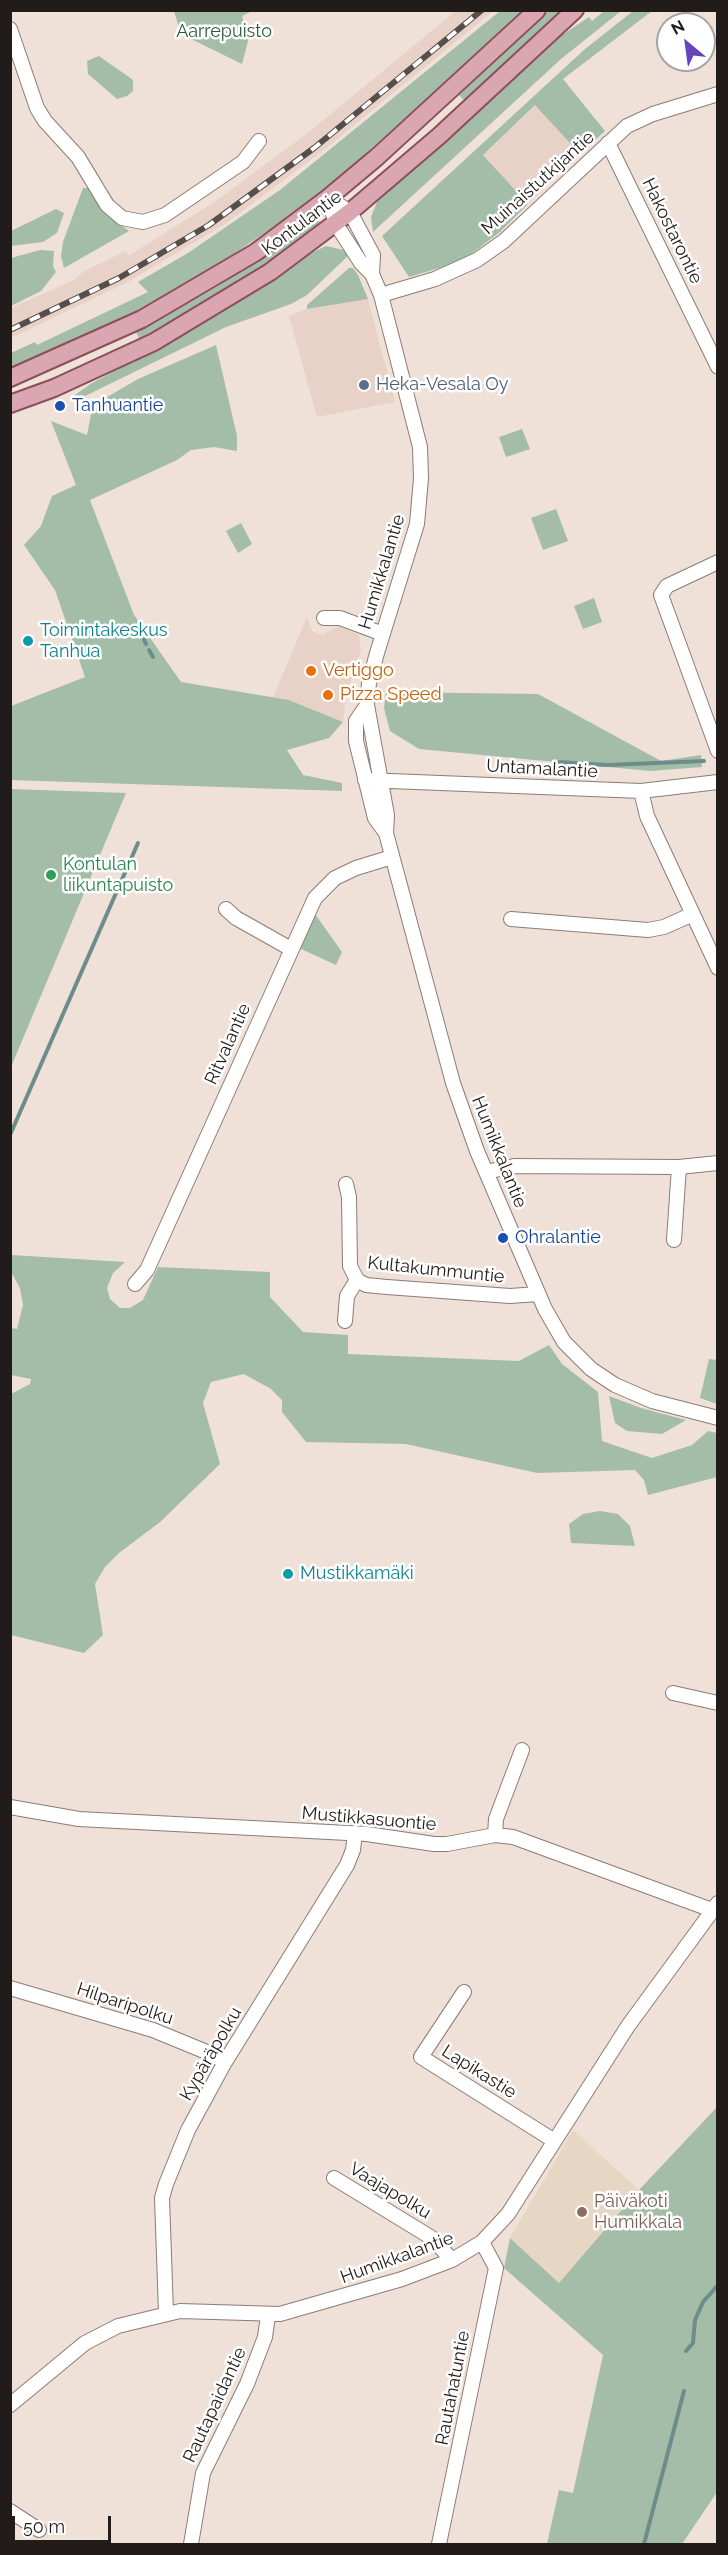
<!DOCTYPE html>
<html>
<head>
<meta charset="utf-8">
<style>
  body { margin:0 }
  #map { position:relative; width:728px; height:2555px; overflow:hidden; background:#efe0d8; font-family:Raleway,sans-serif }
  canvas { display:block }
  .frame { position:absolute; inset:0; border:12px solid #211c19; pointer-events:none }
  .north { position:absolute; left:656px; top:12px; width:60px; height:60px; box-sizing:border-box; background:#fff; border:2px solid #a6a4a3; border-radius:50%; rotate:331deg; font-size:16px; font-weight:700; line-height:24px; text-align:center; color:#211c19 }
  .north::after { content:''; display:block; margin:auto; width:21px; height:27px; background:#6744bc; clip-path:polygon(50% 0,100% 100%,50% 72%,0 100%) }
  .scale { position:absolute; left:12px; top:2516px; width:99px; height:27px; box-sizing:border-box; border:3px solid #211c19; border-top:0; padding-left:8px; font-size:18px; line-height:21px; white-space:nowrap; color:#211c19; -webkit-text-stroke:4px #fff; paint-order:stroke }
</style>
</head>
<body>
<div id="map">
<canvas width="728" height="2555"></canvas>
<div class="frame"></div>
<div class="north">N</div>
<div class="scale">50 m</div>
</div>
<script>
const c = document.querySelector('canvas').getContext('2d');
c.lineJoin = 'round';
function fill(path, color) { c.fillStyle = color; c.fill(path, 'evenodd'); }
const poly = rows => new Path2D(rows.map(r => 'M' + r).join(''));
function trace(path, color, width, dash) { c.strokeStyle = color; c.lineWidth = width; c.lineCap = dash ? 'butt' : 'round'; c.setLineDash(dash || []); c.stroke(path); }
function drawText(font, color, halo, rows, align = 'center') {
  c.font = font + ' Raleway,sans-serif'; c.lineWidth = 5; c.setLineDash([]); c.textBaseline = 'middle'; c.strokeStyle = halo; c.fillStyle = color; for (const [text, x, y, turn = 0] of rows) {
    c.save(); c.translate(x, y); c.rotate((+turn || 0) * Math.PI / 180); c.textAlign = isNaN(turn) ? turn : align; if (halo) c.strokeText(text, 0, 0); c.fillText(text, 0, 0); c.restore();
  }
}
fill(poly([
  [457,10,493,11,324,150,225,224,128,282,11,338,11,308,74,280,84,271,126,251,128,256,213,203,309,132],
  [536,105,580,154,528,204,483,155],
  [368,299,395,402,317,417,289,316,307,309],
  [307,617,312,631,322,635,339,626,359,635,361,650,346,696,343,722,290,700,273,697]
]), '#e8d2c7');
fill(poly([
  [573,2130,639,2190,646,2258,596,2317,510,2238]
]), '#e6d7c5');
fill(poly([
  [174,11,252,11,242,16,248,41,242,64,181,34],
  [500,11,526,11,316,198,216,266,153,303,106,328,11,367,11,353,35,342,37,345,148,292,138,282,188,253,280,190],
  [549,11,564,11,465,101,459,95],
  [604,11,621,11,561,59,373,232,371,217,377,202,383,195,556,39,589,17,592,21],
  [633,11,652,11,563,79,605,131,580,154,535,105,483,155,528,204,500,232,471,254,446,266,409,277,382,236,585,49],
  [99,56,133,80,133,91,127,96,117,99,88,74,87,61],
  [83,188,89,188,104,212,129,231,64,268,61,256,63,242],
  [56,209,64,213,57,233,43,242,11,246,11,231],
  [318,221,324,224,291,249,192,311,140,340,136,332,218,286,309,224],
  [326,246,343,250,350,254,307,295,291,304,226,327,77,400,75,395,92,383,195,328,309,254],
  [40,250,54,251,53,266,56,272,41,291,11,306,11,258],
  [349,268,353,268,358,275,368,299,307,309,307,305],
  [216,345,237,436,237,451,214,447,191,450,177,460,90,500,134,615,181,682,289,700,343,722,329,738,287,750,303,775,342,783,342,791,11,780,11,706,85,677,55,590,24,545,41,526,52,496,76,485,51,421,87,435,91,414,102,400,138,379],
  [522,429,530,449,506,457,499,437],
  [556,509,568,541,543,550,531,518],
  [241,523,252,544,238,553,226,531],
  [594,598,602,622,583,629,574,606],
  [386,692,538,694,661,761,701,755,702,767,650,771,419,749,390,731,384,708],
  [11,789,126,793,11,1067,10,789],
  [315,914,342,952,336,965,299,948],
  [11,1255,125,1262,113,1273,107,1288,110,1299,120,1308,130,1308,143,1300,158,1267,270,1272,270,1297,303,1332,348,1335,348,1354,519,1361,549,1345,562,1364,598,1392,602,1441,652,1458,692,1445,708,1431,717,1433,717,1477,648,1495,644,1480,635,1470,537,1473,406,1444,306,1442,282,1412,282,1400,271,1389,244,1374,211,1382,203,1403,220,1464,160,1522,119,1553,105,1567,95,1584,103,1635,84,1653,11,1635,11,1394,30,1384,31,1379,11,1375,11,1328,17,1329,23,1305,20,1288,11,1272],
  [709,1359,717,1360,717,1404,700,1398],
  [609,1396,641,1408,686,1420,662,1434,627,1431,615,1423],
  [600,1511,618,1514,630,1526,635,1546,571,1543,569,1524,583,1514],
  [717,2107,717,2492,682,2544,536,2544,547,2544,559,2490,573,2493,603,2355,504,2268,510,2238,559,2283,639,2190]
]), '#a4bda8');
trace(poly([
  [142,635,146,644],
  [149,650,153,657],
  [559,762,607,765,704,761],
  [10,1135,138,843],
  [686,2351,693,2343,695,2320,703,2302,718,2285],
  [644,2544,684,2391]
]), '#6d8d8c', 4);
const minor = poly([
  [10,29,37,108,45,121,78,157,107,205,122,218,143,222,165,215,243,162,259,141],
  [608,143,718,367],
  [328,198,350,212,373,255,372,274,381,295,420,447,421,478,417,524,377,653,369,683,367,705,387,815,386,833,453,1083,477,1151,545,1309,564,1342,591,1369,615,1385,652,1401,718,1418],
  [328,198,336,224,361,263,372,274],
  [381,295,435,279,477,260,504,241,627,126,653,114,718,94],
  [718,562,667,586,661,595,718,751],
  [324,618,340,618,383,634],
  [367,705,356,721,356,741,375,818,386,833],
  [365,780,641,791,718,782],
  [641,791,647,816,718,968],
  [226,909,236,918,291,949],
  [511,919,648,930,664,927,693,914],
  [486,1172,514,1166,679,1167,718,1163],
  [346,1184,349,1197,350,1266,357,1280,366,1285,387,1287,510,1296,538,1294],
  [674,1240,679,1167],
  [135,1284,147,1270,315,898,335,878,356,868,392,857],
  [345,1321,347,1296,357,1280],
  [673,1693,718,1703],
  [10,1807,79,1819,367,1834,434,1844,447,1844,495,1835,513,1837,712,1910],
  [495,1835,496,1819,522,1750],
  [10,1988,153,2030,209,2053,225,2062],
  [464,1992,421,2057,553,2140],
  [334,2178,432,2238,452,2260],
  [166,2313,162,2198,166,2184,188,2130,225,2062,347,1865,353,1850,355,1833],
  [10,2405,85,2343,118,2326,180,2311,280,2314,402,2279,452,2260,482,2242,508,2214,628,2026,718,1903],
  [10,2511,39,2530],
  [191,2544,203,2473,247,2384,265,2337,268,2316],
  [439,2544,496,2268,482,2242]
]);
const major = poly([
  [10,378,142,319,256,252,328,198,377,157,537,10],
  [10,404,54,388,154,342,270,272,350,212,439,136,575,10]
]);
trace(minor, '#8a7d76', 16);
trace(major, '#8a4f5b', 20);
trace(minor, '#fff', 14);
trace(major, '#daa6b2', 16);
const rail = poly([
  [10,330,119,278,209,225,314,148,482,10]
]);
trace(rail, '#564e4a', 6);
trace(rail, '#fff', 4, [11]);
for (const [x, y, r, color] of [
  [364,385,6,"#5c6f8a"],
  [60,406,6,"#1a4fb4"],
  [28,641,6,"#0f9aa8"],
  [311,671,6,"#e8710a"],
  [328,695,6,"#e8710a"],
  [51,875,6,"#2e9e5b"],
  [503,1238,6,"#1a4fb4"],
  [288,1574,6,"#0f9aa8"],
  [582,2212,6,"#8d6e63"]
]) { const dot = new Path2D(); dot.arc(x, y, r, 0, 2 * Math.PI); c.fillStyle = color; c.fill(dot); trace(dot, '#fff', 2); }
drawText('18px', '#2c5c37', '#fff', [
  ["Aarrepuisto",224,32]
]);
drawText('18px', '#211c19', '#fff', [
  ["Muinaistutkijantie",538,183,-42],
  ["Kontulantie",302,223,-37],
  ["Hakostarontie",672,231,64],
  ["Humikkalantie",382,572,-73],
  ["Untamalantie",542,769,3],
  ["Ritvalantie",228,1044,-66],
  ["Humikkalantie",499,1152,68],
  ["Kultakummuntie",436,1270,6],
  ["Mustikkasuontie",369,1819,5],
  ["Hilparipolku",125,2004,18],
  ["Kypäräpolku",211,2054,-60],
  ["Lapikastie",479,2072,32],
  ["Vaajapolku",390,2191,31],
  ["Humikkalantie",397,2258,-20],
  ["Rautahatuntie",453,2388,-79],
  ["Rautapaidantie",215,2405,-65]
]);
drawText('18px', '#4e5e75', '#fff', [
  ["Heka-Vesala Oy",376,385]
], 'left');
drawText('18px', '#164399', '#fff', [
  ["Tanhuantie",72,406],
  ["Ohralantie",515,1238]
], 'left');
drawText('18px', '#0d838f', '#fff', [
  ["Toimintakeskus",40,631],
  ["Tanhua",40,652],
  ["Mustikkamäki",300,1574]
], 'left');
drawText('18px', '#c56008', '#fff', [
  ["Vertiggo",323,671],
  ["Pizza Speed",340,695]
], 'left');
drawText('18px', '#27864d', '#fff', [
  ["Kontulan",63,865],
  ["liikuntapuisto",63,886]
], 'left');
drawText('18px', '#785e54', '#fff', [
  ["Päiväkoti",594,2202],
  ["Humikkala",594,2223]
], 'left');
</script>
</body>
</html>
